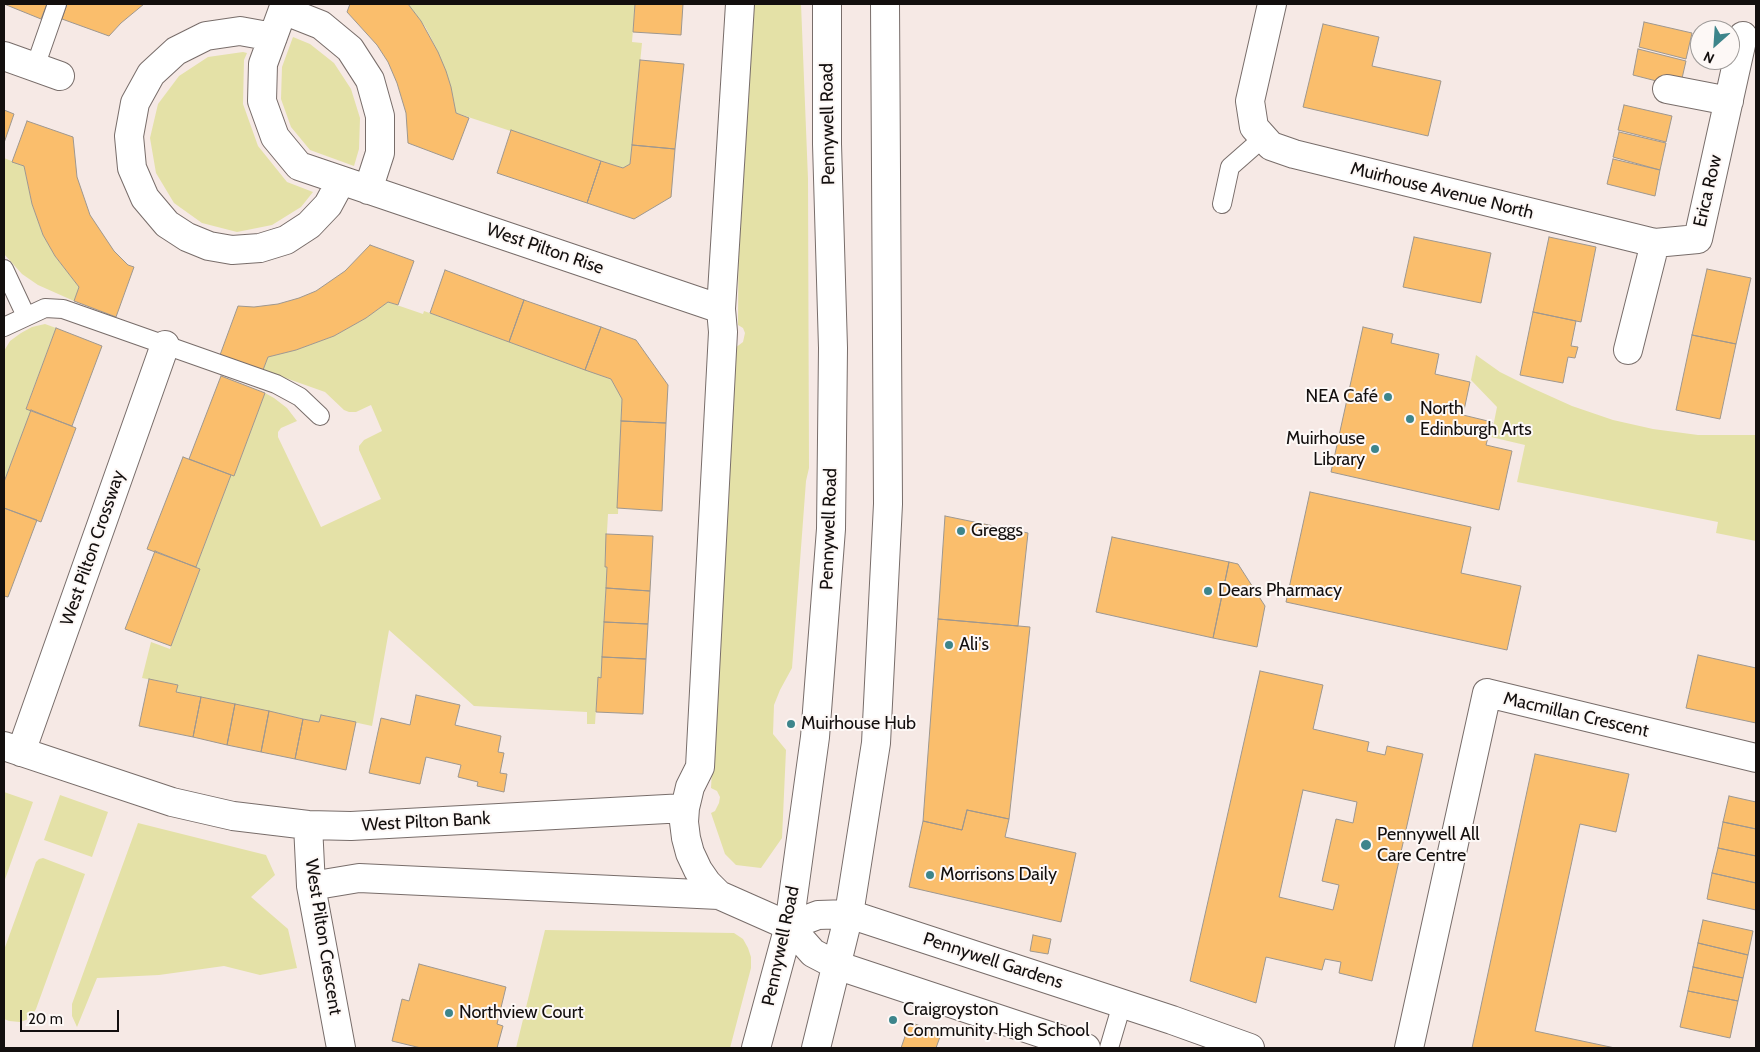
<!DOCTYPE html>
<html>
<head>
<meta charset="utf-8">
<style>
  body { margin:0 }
  #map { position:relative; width:1760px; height:1052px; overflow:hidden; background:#f6e9e5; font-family:Cabin,sans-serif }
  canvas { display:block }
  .frame { position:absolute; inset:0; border:5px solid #130f0e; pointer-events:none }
  .north { position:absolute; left:1690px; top:20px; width:50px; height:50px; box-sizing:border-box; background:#fdf8f6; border:1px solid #9f9b99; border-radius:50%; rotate:206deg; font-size:14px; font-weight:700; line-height:20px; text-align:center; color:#130f0e }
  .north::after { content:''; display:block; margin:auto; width:18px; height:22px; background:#3d858b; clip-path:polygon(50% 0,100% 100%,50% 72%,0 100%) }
  .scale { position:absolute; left:20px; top:1010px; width:99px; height:22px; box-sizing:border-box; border:2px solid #130f0e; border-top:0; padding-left:6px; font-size:15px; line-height:18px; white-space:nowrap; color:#130f0e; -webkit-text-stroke:4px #fdf8f6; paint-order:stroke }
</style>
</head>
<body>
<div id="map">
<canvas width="1760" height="1052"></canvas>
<div class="frame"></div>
<div class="north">N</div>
<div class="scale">20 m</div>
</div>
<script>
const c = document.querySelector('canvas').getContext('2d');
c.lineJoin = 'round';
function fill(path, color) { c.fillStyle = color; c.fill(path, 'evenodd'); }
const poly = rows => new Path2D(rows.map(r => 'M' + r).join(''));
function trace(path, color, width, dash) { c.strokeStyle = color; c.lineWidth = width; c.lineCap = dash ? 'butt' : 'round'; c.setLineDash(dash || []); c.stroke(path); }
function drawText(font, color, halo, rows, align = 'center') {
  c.font = font + ' Cabin,sans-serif'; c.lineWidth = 4; c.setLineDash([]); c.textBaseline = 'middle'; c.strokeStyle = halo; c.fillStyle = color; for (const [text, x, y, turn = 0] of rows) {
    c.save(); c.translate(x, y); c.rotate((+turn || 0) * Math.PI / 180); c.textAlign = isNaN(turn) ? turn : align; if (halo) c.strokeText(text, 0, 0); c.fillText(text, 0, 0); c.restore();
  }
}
fill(poly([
  [408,4,635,4,632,42,642,43,630,164,623,168,456,113,451,87,438,52,426,28],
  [750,4,801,4,808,179,809,468,806,481,792,668,780,690,774,705,773,734,786,750,782,838,761,868,736,865,725,854,711,813,715,811,719,803,720,797,717,791,711,788,735,348,743,342,745,333,743,328,738,325,739,167],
  [293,37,310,44,334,63,351,89,360,118,359,149,354,166,310,150,291,127,281,99,282,67],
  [243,52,247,53,244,60,243,104,258,146,287,182,313,192,301,207,272,225,237,232,202,223,174,203,156,173,150,138,158,104,179,76,208,57],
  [4,158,24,166,32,204,43,235,55,256,79,287,74,301,38,285,22,274,4,254],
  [388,302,423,314,424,311,611,379,622,399,618,514,608,514,605,567,607,567,601,678,598,678,595,724,587,724,587,712,474,706,389,630,372,726,321,715,319,722,176,692,177,685,142,678,151,642,170,649,200,569,196,567,231,475,234,476,265,393,274,398,287,408,297,421,281,428,278,432,278,437,321,527,381,499,359,450,359,446,364,440,382,431,371,405,356,412,349,412,344,410,325,392,263,370,268,357,296,350,334,336,366,318],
  [45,324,56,328,26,408,31,410,4,482,4,351,10,341,21,333,32,327],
  [1476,355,1500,372,1532,388,1572,406,1613,420,1653,429,1698,435,1756,435,1756,541,1716,533,1718,522,1517,482,1525,445,1491,437,1497,407,1471,380],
  [4,792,33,802,4,882],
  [60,795,108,812,92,857,44,840],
  [138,823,266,855,275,875,251,897,288,929,297,968,260,975,224,966,159,975,97,978,77,1027,72,1016,72,1004],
  [43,858,85,874,36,1009,32,1016,26,1020,20,1022,9,1021,4,1019,4,950,36,862,39,859],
  [545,930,734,933,743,939,748,948,751,957,751,968,730,1048,516,1048]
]), '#e4e1a7');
const building = poly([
  [4,4,47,4,41,19,4,4],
  [67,4,144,4,121,23,109,36,62,19,67,4],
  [350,4,408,4,421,21,438,52,446,71,451,87,456,113,469,118,453,160,408,143,406,113,397,83,388,62,377,45,347,12,350,4],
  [635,4,683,4,681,35,633,32,635,4],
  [1644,22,1692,33,1686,59,1639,47,1644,22],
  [1323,24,1379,37,1372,66,1441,81,1428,136,1303,107,1323,24],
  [1638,49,1686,61,1680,87,1633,75,1638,49],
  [640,60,684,64,675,149,632,145,640,60],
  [1624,105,1672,116,1666,142,1618,130,1624,105],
  [4,110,14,114,4,143,4,110],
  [27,121,73,137,77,177,90,215,114,251,128,265,134,267,116,317,74,301,79,287,55,256,43,235,32,204,24,166,12,162,27,121],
  [511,130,601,161,587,203,497,173,511,130],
  [1619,132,1666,143,1660,170,1613,157,1619,132],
  [632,145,675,149,671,197,634,219,587,203,601,161,623,168,630,164,632,145],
  [1613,159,1660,170,1655,196,1607,184,1613,159],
  [1414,237,1491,253,1481,303,1403,287,1414,237],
  [1549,237,1596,247,1581,322,1533,312,1549,237],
  [370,245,414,261,398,305,388,302,366,318,334,336,296,350,268,357,263,370,220,355,238,306,254,307,278,304,299,298,316,291,345,271,370,245],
  [1707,269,1751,278,1736,344,1692,335,1707,269],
  [445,270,524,300,509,342,430,313,445,270],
  [524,300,601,327,585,370,509,342,524,300],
  [1533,312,1576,321,1571,346,1578,347,1575,358,1568,357,1563,383,1520,375,1533,312],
  [601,327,636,340,668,385,666,423,621,421,622,399,611,379,585,370,601,327],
  [1363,327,1393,334,1391,343,1439,354,1435,374,1470,382,1463,415,1492,422,1486,445,1512,451,1499,510,1331,472,1363,327],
  [56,328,102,346,72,426,26,409,56,328],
  [1692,335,1736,344,1720,419,1676,410,1692,335],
  [221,376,265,393,234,476,189,459,221,376],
  [31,410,76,428,41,522,4,508,4,482,31,410],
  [621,421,666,423,662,511,617,508,621,421],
  [183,457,231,475,196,567,147,549,183,457],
  [1310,492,1471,527,1461,573,1521,586,1507,650,1286,602,1310,492],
  [4,508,37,520,8,597,4,596,4,508],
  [945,516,1028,533,1018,626,938,619,945,516],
  [606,534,653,536,650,591,606,588,607,567,605,567,606,534],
  [1112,537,1229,562,1213,638,1096,612,1112,537],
  [155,551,200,569,171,646,125,629,155,551],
  [1229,562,1238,564,1265,606,1257,647,1213,638,1229,562],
  [606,588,650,591,648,624,604,622,606,588],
  [938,619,1030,627,1009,819,967,810,962,830,923,821,938,619],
  [604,622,648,624,646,659,602,657,604,622],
  [1698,655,1756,668,1756,723,1686,708,1698,655],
  [602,657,646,659,643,714,596,712,598,677,601,678,602,657],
  [1260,671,1323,685,1313,729,1369,742,1367,751,1385,755,1387,746,1423,754,1372,981,1339,973,1341,962,1325,959,1322,970,1266,957,1256,1003,1190,981,1260,671],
  [1303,790,1357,802,1353,823,1336,819,1322,881,1339,885,1333,910,1279,897,1303,790],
  [149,679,178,685,176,692,201,697,193,737,139,726,149,679],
  [416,695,460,705,455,725,501,736,498,752,504,753,500,773,507,774,504,792,477,786,478,782,458,777,461,765,426,757,420,784,369,773,381,718,410,725,416,695],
  [201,697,235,704,227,745,193,737,201,697],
  [235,704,269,711,261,752,227,745,235,704],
  [269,711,303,719,295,759,261,752,269,711],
  [321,715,356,722,346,770,295,759,303,719,319,722,321,715],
  [1535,754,1629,774,1616,832,1580,824,1535,1031,1615,1048,1472,1048,1535,754],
  [1729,796,1756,802,1756,829,1723,822,1729,796],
  [967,810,1009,819,1005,837,1076,853,1061,922,909,887,923,821,962,830,967,810],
  [1723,822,1756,829,1756,856,1718,848,1723,822],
  [1718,848,1756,856,1756,883,1712,873,1718,848],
  [1712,873,1756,883,1756,910,1707,899,1712,873],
  [1703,920,1753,931,1748,955,1698,943,1703,920],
  [1033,935,1051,939,1048,954,1030,951,1033,935],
  [1698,943,1748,955,1743,978,1693,967,1698,943],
  [419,964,506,987,497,1024,503,1026,497,1048,421,1048,392,1041,402,999,409,1001,419,964],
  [1693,967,1743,978,1738,1001,1688,991,1693,967],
  [1688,991,1738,1001,1730,1038,1680,1027,1688,991],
  [910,1022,941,1034,936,1048,901,1048,910,1022]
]);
fill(building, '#fabe6c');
trace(building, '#9e978f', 1);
const lane = poly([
  [35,67,57,4],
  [1222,204,1230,167,1263,138],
  [4,269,26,316],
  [4,327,45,308,63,309,276,384,300,397,320,416],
  [1109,1048,1122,1004]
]);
const street = poly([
  [285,4,263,64,262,101,275,137,299,166,721,309],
  [740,4,721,309,723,332,700,767,690,787,685,808,684,822,686,838,690,853,698,870,707,883,719,895,789,926],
  [1272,4,1250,101,1254,127,1271,146,1294,154,1655,243,1628,350],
  [283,10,321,25,350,49,370,80,380,116,380,153,368,190],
  [273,37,240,31,206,36,176,51,151,74,135,103,129,136,132,168,145,198,167,224,187,237,209,246,232,250,260,248,286,240,309,225,328,205,341,181],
  [4,56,60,76],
  [1667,89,1729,101],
  [1655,243,1698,239,1743,36],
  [4,746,172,802,233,816,308,825,351,826,685,808],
  [21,752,165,345],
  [308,825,311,886,341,1048],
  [311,886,359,878,719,895],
  [849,914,1172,1020,1250,1048],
  [836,965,1086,1048],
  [1409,1048,1487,693,1756,758]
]);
const secondary = poly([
  [789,926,818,915,849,914],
  [789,926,813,953,836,965],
  [756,1048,789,926,815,737,831,529,833,348,827,144,827,4],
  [816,1048,849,914,876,743,888,504,885,4]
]);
trace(lane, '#786d6a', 20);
trace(street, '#786d6a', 30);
trace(secondary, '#786d6a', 30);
trace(lane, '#fff', 18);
trace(street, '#fff', 28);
trace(secondary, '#fff', 28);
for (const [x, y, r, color] of [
  [1388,397,5,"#3d858b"],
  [1410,419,5,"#3d858b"],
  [1375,449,5,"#3d858b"],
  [961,531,5,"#3d858b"],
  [1208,591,5,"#3d858b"],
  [949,645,5,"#3d858b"],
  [791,724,5,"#3d858b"],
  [1366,845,6,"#3d858b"],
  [930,875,5,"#3d858b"],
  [449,1013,5,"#3d858b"],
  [893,1020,5,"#3d858b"]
]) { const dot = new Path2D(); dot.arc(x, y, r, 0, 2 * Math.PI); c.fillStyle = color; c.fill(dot); trace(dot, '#fdf8f6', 2); }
drawText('18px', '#130f0e', '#fdf8f6', [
  ["Pennywell Road",828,124,-91],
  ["Muirhouse Avenue North",1442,191,14],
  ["Erica Row",1708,191,-77],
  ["West Pilton Rise",545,249,19],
  ["Pennywell Road",829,529,-88],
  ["West Pilton Crossway",93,548,-71],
  ["Macmillan Crescent",1576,715,13],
  ["West Pilton Bank",426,822,-3],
  ["West Pilton Crescent",323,937,81],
  ["Pennywell Road",781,946,-78],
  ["Pennywell Gardens",993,961,18]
]);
drawText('18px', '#130f0e', '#fdf8f6', [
  ["NEA Café",1378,397,"right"],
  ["North",1420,409],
  ["Edinburgh Arts",1420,430],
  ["Muirhouse",1365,439,"right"],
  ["Library",1365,460,"right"],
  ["Greggs",971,531],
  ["Dears Pharmacy",1218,591],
  ["Ali's",959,645],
  ["Muirhouse Hub",801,724],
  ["Pennywell All",1377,835],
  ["Care Centre",1377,856],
  ["Morrisons Daily",940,875],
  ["Craigroyston",903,1010],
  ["Community High School",903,1031],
  ["Northview Court",459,1013]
], 'left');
</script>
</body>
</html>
